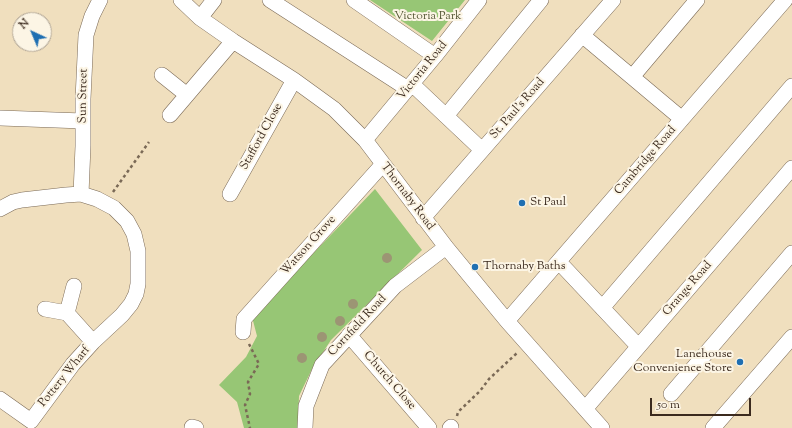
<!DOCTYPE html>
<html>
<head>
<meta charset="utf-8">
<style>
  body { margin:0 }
  #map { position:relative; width:792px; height:428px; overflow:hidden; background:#f0dfbe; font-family:"Sorts Mill Goudy",serif }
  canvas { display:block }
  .north { position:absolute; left:12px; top:12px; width:40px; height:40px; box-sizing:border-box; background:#fcf5e5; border:1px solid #afa495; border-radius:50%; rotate:316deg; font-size:11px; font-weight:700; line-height:16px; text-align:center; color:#3b2a1e }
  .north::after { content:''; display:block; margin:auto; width:14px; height:18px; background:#1f6fb2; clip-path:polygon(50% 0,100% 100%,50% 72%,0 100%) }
  .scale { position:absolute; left:650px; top:398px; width:101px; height:18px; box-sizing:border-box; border:2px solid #3b2a1e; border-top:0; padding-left:5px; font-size:12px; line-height:14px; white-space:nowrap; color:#3b2a1e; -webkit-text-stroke:3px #fcf5e5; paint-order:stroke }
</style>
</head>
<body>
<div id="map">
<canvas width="792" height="428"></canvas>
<div class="north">N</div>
<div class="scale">50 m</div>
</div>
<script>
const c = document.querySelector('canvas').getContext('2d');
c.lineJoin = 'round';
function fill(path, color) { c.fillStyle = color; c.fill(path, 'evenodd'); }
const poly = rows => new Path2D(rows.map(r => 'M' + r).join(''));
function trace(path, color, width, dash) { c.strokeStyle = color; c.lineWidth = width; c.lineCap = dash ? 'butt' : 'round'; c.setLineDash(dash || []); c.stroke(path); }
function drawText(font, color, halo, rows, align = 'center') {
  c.font = font + ' "Sorts Mill Goudy",serif'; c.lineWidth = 4; c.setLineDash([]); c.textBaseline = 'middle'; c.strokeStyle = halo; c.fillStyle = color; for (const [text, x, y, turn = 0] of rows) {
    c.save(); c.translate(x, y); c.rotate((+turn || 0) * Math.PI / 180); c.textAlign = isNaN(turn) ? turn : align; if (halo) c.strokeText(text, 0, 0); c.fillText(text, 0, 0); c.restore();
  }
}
fill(poly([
  [370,0,465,0,432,41],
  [375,189,422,250,331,340,312,369,299,396,298,428,244,428,237,402,219,385,246,357,257,336,252,317]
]), '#97c675');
const minor = poly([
  [181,0,200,18,233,41,294,80,334,109,365,140,446,247,507,321,602,428],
  [270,0,408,89],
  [354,0,435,56],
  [200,18,214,0],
  [582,35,682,119],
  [162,75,187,95],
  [632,77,697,0],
  [412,84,482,150],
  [170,115,233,41],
  [446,116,541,0],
  [0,118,83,121],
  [365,140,435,56,479,0],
  [81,194,83,146,83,99,86,35,92,16,100,0],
  [230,194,294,80],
  [0,209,13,202,22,200,66,195,81,194,97,199,114,208,127,221,134,234,138,251,138,284,136,294,131,304,122,315,93,342,73,364,31,421,0,399],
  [423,218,613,0],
  [559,262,638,346],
  [74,286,67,313,93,342],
  [602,308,792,86],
  [45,309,67,313],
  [507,321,785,0],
  [243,332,244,319,383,164],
  [349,335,429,428],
  [671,394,792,253],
  [585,409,792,168],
  [192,428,192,427,196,428],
  [305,428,306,406,322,365,395,286,446,247],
  [450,428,451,427],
  [713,428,792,337]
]);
trace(minor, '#7a6956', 16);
trace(poly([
  [113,192,149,142],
  [249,344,259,364,248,382,250,394,245,405,250,428],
  [457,416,458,412,480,391,489,379,517,353]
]), '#7a6956', 2.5, [3, 3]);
trace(minor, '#fff', 15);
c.fillStyle = '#9c9574';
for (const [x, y] of [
  [387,258],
  [353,304],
  [340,321],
  [322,337],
  [302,358]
]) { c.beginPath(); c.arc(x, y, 5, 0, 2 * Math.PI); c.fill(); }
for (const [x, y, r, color] of [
  [522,203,4,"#1f6fb2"],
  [475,267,4,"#1f6fb2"],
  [740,362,4,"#1f6fb2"]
]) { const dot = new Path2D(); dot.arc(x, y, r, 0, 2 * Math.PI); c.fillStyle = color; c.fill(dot); trace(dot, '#fcf5e5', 1.5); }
drawText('12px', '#575938', '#fcf5e5', [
  ["Victoria Park",428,17]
]);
drawText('12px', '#3b2a1e', '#fcf5e5', [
  ["Victoria Road",423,71,-51],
  ["Sun Street",84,96,-89],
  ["St. Paul's Road",518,109,-49],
  ["Stafford Close",262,137,-61],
  ["Cambridge Road",646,161,-49],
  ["Thornaby Road",407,197,53],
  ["Watson Grove",309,246,-48],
  ["Grange Road",688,289,-49],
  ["Cornfield Road",358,326,-47],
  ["Pottery Wharf",65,377,-51],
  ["Church Close",389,381,49]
]);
drawText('12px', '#3b2a1e', '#fcf5e5', [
  ["St Paul",530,203],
  ["Thornaby Baths",483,267],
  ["Lanehouse",732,355,"right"],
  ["Convenience Store",732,369,"right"]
], 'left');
</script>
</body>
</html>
